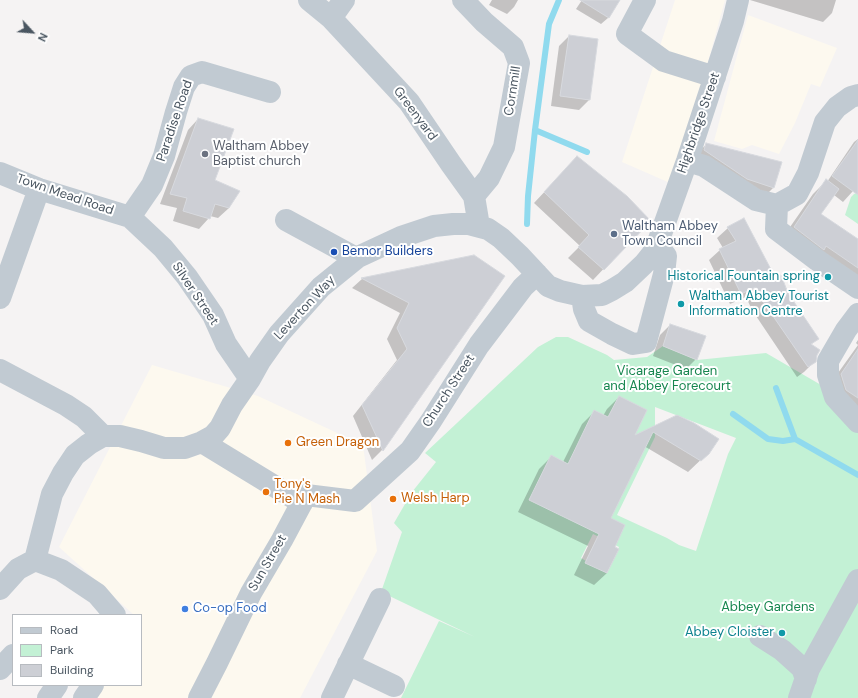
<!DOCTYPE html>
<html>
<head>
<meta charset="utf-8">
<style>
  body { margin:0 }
  #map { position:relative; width:858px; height:698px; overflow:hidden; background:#f5f3f3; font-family:"DM Sans",sans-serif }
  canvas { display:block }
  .legend { position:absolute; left:12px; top:614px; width:130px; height:72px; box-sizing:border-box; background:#fff; border:1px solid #b7bbc0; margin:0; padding:5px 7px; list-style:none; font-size:12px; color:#4a5661 }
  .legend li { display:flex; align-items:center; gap:8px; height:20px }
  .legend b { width:20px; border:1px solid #b7bbc0 }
  .north { position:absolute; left:12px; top:12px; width:40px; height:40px; -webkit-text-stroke:3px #fff; paint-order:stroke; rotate:116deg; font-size:11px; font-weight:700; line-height:16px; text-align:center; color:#4a5661 }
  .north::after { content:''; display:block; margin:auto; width:14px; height:18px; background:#4a5661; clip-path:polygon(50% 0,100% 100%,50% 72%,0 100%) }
</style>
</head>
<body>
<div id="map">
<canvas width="858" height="698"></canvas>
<ul class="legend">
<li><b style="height:5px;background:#c1cad2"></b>Road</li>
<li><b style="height:11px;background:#c3f1d5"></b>Park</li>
<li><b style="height:11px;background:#cdcfd5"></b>Building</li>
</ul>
<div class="north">N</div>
</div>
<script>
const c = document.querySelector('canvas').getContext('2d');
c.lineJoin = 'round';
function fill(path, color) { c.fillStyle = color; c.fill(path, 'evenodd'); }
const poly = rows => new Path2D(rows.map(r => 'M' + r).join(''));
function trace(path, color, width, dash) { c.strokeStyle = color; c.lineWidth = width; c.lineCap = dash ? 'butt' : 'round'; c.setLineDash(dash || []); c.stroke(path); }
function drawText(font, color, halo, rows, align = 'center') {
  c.font = font + ' "DM Sans",sans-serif'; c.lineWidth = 4; c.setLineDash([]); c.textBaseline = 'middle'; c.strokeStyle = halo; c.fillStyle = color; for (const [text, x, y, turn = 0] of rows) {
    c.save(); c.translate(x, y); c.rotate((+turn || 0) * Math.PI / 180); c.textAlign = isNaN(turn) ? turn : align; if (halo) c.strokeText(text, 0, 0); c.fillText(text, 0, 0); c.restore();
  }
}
fill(poly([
  [675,0,725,0,706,69,670,183,622,162],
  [748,15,837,48,820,87,811,84,795,123,779,154,752,145,742,149,714,141],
  [152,365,258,396,363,445,377,551,300,698,94,698,101,685,141,685,141,615,134,615,59,547]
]), '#fdf9ef');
fill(poly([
  [858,192,858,224,845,215,851,197,854,194],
  [556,337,568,337,607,355,614,360,647,357,663,346,697,360,766,353,840,396,858,415,858,698,401,698,439,621,475,637,381,592,402,532,394,523,412,492,436,462,425,453,538,347],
  [655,407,736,438,728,454,696,551,679,545,667,538,617,515,655,437],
  [593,534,619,547,607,573,581,558]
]), '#c3f1d5');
fill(poly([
  [492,0,518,0,514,7,507,14,489,5],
  [582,0,619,0,608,18,601,24,576,9],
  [750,0,836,0,832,13,823,22],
  [569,36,589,100,579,110,551,106,559,46],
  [198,119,214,181,238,191,229,208,218,218,210,216,209,218,199,229,173,221,177,208,160,204,188,130],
  [858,139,858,185,853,191,843,202,834,195,820,214,858,240,858,284,781,240,813,194,826,181,827,182,854,142],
  [706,145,774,187,767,194,697,157,699,151],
  [577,157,649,221,593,280,568,258,580,246,534,203],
  [744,219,775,278,787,293,817,338,811,345,815,361,804,372,797,377,752,310,746,297,730,304,709,260,720,250,723,248,717,238,728,228],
  [474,256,504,276,382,450,372,460,353,416,397,360,387,339,400,313,352,288,362,279],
  [670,325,696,359,686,369,653,356,660,335],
  [858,340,858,427,828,387,858,345,856,343],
  [619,397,632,438,677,416,708,453,688,472,644,446,610,518,607,573,594,585,574,575,588,546,518,512,539,469,551,457,563,462,582,424,594,412,603,416,607,409]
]), '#0003');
trace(poly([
  [535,130,587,152],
  [527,224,528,196,535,130,549,24,559,0],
  [776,388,795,439,858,475],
  [733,414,768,439,783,441,795,439]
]), '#90daee', 6);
const building = poly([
  [580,0,620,0,609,18,580,0],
  [569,35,598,39,590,100,560,96,569,35],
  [198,118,234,129,215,180,240,191,229,208,215,204,210,219,183,211,187,198,170,194,198,118],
  [858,140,858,195,832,176,858,140],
  [706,143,782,162,774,188,747,179,704,150,706,143],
  [577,156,627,196,651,221,604,270,578,247,589,235,544,192,577,156],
  [826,179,839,189,821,214,858,239,858,268,826,246,824,250,794,227,826,179],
  [744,218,775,277,781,275,788,293,819,339,811,344,820,350,817,355,816,362,808,367,762,300,756,287,741,294,719,249,736,241,727,227,744,218],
  [474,255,505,276,383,451,362,405,407,349,397,328,409,303,361,278,474,255],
  [670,324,706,336,697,360,663,346,670,324],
  [858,349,858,398,846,390,841,374,858,349],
  [619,396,647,410,635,435,677,415,694,423,719,439,709,454,701,461,653,432,611,518,625,525,615,547,619,549,607,573,585,563,599,534,529,500,551,455,568,464,594,410,608,417,619,396]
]);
fill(building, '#cdcfd5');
trace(building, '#d7d9de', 1);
trace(poly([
  [309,0,331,18,409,102,451,164,474,196,479,226],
  [463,0,484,22,513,47,519,63,504,147,489,178,474,196],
  [645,0,627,34,664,61,715,77],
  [331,18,344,0],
  [687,161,704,166,756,200,777,205,797,194,808,173,825,122,837,107,851,97,858,95],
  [0,173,39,189,130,217,163,248,187,277,213,315,226,344,250,379],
  [777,205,776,229,817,260,858,288],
  [130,217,152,185,164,156,176,112,184,87,191,76,202,72,270,92],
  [286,220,356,258],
  [582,296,584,309,589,321,612,334,633,344,646,342,664,274,666,256,657,245],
  [0,298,39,189],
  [858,314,846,330,828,361,828,375,835,397,858,422],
  [0,370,66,405,84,417,103,436],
  [202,442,302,503],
  [35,560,61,570,97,594,115,615],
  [0,589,18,569,35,560,52,494,63,473,75,455,89,444,103,436,120,436,141,441,164,448,185,448,202,442,213,436,220,428,232,405,250,379,260,361,279,334,321,287,358,257,401,237,434,226,453,224,469,224,488,229,501,238,520,256,548,286,560,291,582,296,602,295,612,290,625,282,644,264,652,254,657,245,687,161,733,21,738,0],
  [760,636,782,650,802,668,806,679],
  [348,664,394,686],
  [0,669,13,655],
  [48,698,57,685],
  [84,698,93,685],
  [199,698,217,663,251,593,282,540,306,495,355,501,410,451,431,421,479,345,523,287,537,274],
  [332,698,380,599],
  [799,698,809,669,858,580]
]), '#c1cad2', 22);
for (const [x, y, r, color] of [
  [205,154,4,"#6b7280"],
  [614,234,4,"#5c6f8a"],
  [334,252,4,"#1a4fb4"],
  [828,277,4,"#0f9aa8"],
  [681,304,4,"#0f9aa8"],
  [288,443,4,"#e8710a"],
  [266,492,4,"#e8710a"],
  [393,499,4,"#e8710a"],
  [185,609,4,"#3f7fe0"],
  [782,633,4,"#0f9aa8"]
]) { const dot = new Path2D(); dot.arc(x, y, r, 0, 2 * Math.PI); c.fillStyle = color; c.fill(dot); trace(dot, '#fff', 1.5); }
drawText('13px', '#4a5661', '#fff', [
  ["Cornmill",513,91,-81],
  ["Greenyard",415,114,53],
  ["Paradise Road",175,121,-71],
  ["Highbridge Street",699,123,-71],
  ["Town Mead Road",65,195,19],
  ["Silver Street",195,294,56],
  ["Leverton Way",305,308,-47],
  ["Church Street",449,391,-57],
  ["Sun Street",268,563,-60]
]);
drawText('13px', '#5b616d', '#fff', [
  ["Waltham Abbey",213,147],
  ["Baptist church",213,162]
], 'left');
drawText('13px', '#4e5e75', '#fff', [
  ["Waltham Abbey",622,227],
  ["Town Council",622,242]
], 'left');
drawText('13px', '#164399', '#fff', [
  ["Bemor Builders",342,252]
], 'left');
drawText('13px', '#0d838f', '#fff', [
  ["Historical Fountain spring",820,277],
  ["Waltham Abbey Tourist",689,297,"left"],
  ["Information Centre",689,312,"left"],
  ["Abbey Cloister",774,633]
], 'right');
drawText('13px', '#17864f', '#fff', [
  ["Vicarage Garden",667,372],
  ["and Abbey Forecourt",667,387],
  ["Abbey Gardens",768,608]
]);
drawText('13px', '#c56008', '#fff', [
  ["Green Dragon",296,443],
  ["Tony's",274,485],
  ["Pie N Mash",274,500],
  ["Welsh Harp",401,499]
], 'left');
drawText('13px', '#366cbe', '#fff', [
  ["Co-op Food",193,609]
], 'left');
</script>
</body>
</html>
